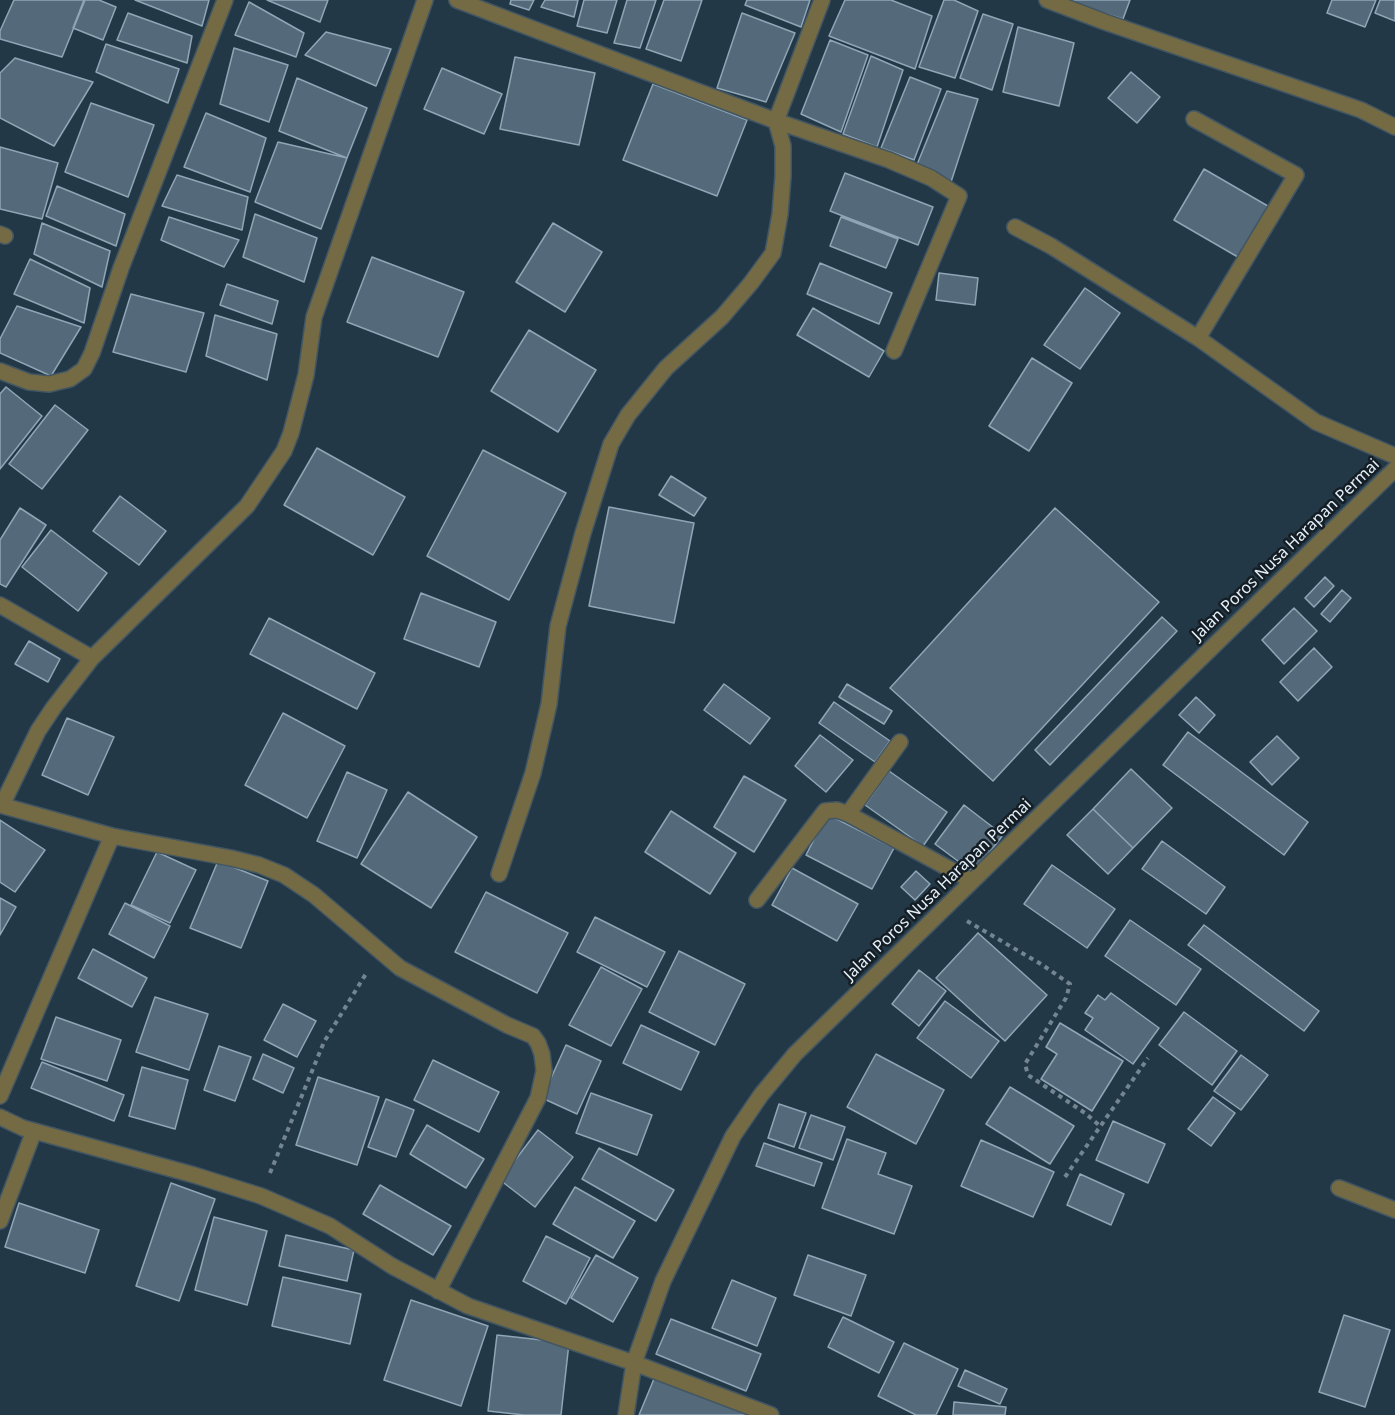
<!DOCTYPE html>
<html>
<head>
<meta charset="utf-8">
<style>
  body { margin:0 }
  canvas { display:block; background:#233846 }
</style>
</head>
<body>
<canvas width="1395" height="1415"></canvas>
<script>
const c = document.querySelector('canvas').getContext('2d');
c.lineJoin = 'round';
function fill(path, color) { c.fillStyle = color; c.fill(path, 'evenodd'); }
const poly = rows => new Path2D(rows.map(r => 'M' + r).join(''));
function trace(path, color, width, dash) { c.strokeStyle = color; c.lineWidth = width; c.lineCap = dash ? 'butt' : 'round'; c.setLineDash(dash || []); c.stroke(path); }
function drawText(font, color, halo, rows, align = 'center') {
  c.font = font + ' "Noto Sans",sans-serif'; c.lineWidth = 5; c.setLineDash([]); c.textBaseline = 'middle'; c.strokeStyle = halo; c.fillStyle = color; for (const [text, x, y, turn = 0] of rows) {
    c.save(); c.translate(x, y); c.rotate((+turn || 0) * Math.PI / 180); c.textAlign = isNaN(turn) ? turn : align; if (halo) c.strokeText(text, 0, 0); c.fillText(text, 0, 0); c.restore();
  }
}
const building = poly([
  [14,0,85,0,62,57,0,39,0,31,14,0],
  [84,0,99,0,116,7,103,40,73,28,84,0],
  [135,0,209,0,202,26,135,0],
  [267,0,328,0,320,22,267,0],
  [511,0,534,0,529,10,510,4,511,0],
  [545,0,578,0,574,17,541,7,545,0],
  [584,0,617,0,607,33,577,26,584,0],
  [627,0,656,0,640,48,614,43,627,0],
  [664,0,702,0,681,61,646,49,664,0],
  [747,0,810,0,801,27,745,5,747,0],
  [845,0,891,0,932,16,915,69,829,36,845,0],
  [944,0,954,0,978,11,955,78,919,67,944,0],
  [1068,0,1130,0,1123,19,1068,2,1068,0],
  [1332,0,1376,0,1365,27,1327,13,1332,0],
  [1380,0,1395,0,1395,21,1375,13,1380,0],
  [249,2,304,33,296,57,235,35,249,2],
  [128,13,192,36,187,63,117,40,128,13],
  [742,13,795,33,766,102,717,88,742,13],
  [983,14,1013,24,992,90,960,78,983,14],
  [1018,27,1074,43,1059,106,1003,92,1018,27],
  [326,32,391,49,376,86,305,55,326,32],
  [830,40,868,55,841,132,801,114,830,40],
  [106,44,179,69,168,103,96,72,106,44],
  [234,48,288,65,269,122,220,104,234,48],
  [871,56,903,70,877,147,843,134,871,56],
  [515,57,595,73,579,145,500,129,515,57],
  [15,58,93,82,54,146,0,118,0,73,15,58],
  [442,68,502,94,484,134,424,109,442,68],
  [1131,72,1160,97,1137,123,1108,98,1131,72],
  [910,77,941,89,914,160,881,148,910,77],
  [297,78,367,108,347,158,279,131,297,78],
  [653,84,747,120,717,196,623,160,653,84],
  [947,91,978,99,951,182,916,167,947,91],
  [91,103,154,125,128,197,65,172,91,103],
  [206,113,266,138,250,192,184,167,206,113],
  [278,142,347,158,321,229,255,202,278,142],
  [0,147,58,163,42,219,0,209,0,147],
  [1204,169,1273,209,1243,260,1174,220,1204,169],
  [845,173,933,207,918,245,830,211,845,173],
  [177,175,248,197,242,230,162,206,177,175],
  [57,186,125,214,116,246,46,216,57,186],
  [255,214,317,238,304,282,243,257,255,214],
  [169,217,239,240,224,267,161,240,169,217],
  [841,217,898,239,886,268,830,246,841,217],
  [42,223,110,251,102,287,34,254,42,223],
  [553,223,602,252,565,312,516,282,553,223],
  [372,257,464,292,438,357,347,322,372,257],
  [30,259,90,288,84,323,14,294,30,259],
  [820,263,892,293,879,324,807,294,820,263],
  [939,273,978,278,975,305,936,300,939,273],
  [227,284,278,301,272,324,220,305,227,284],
  [1085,288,1120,313,1080,369,1044,345,1085,288],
  [131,294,204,313,186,372,113,352,131,294],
  [17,306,81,327,51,376,0,353,0,339,17,306],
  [813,308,884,351,869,377,797,335,813,308],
  [215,315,277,334,267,380,206,356,215,315],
  [529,330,596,370,558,432,491,391,529,330],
  [1032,358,1072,383,1029,451,989,426,1032,358],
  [6,387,42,416,0,469,0,394,6,387],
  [55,405,88,430,42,489,9,464,55,405],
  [317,448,405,497,373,555,284,505,317,448],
  [483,450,566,493,509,600,427,556,483,450],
  [671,476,706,498,694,516,659,495,671,476],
  [120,496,166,531,139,565,93,531,120,496],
  [609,507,694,523,674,623,589,606,609,507],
  [20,508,46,525,6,587,0,584,0,540,20,508],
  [1055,508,1159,602,993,781,890,688,1055,508],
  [51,530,107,573,78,611,22,567,51,530],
  [1325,577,1334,586,1314,607,1305,598,1325,577],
  [1342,590,1351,598,1330,622,1321,614,1342,590],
  [421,593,496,622,479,667,404,639,421,593],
  [1294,608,1317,631,1284,664,1262,640,1294,608],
  [1162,617,1177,631,1050,765,1035,750,1162,617],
  [269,618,375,673,357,709,250,654,269,618],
  [29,641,60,659,48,682,15,664,29,641],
  [1314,648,1332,667,1298,701,1280,682,1314,648],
  [724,684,770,718,750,744,704,710,724,684],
  [847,684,892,711,884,724,839,697,847,684],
  [1196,697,1215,715,1199,733,1179,715,1196,697],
  [834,702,890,741,875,762,819,723,834,702],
  [283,713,345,746,307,818,245,785,283,713],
  [67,718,114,737,88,795,42,775,67,718],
  [1188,732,1308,822,1284,855,1163,765,1188,732],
  [820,735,853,760,826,792,795,766,820,735],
  [1277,736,1299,758,1272,785,1250,762,1277,736],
  [1131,769,1172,808,1133,848,1093,809,1131,769],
  [889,771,947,812,923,846,865,805,889,771],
  [347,772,387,790,357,858,317,841,347,772],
  [744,776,786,800,754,852,714,827,744,776],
  [408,792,477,837,431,908,361,864,408,792],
  [964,805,1003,835,974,873,935,844,964,805],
  [1093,809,1133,848,1108,874,1067,835,1093,809],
  [671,811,736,853,710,894,645,852,671,811],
  [827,814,894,848,872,889,806,855,827,814],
  [0,820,45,850,15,892,0,882,0,820],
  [1162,841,1225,887,1206,914,1142,869,1162,841],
  [157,852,196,870,170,923,131,905,157,852],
  [218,861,268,881,241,948,190,928,218,861],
  [1052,865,1115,909,1087,948,1024,904,1052,865],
  [792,868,858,904,837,941,772,905,792,868],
  [916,871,930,884,915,900,901,887,916,871],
  [486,892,568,933,537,993,455,952,486,892],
  [0,898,16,907,0,935,0,898],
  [125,903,170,926,154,958,109,934,125,903],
  [595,917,665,952,647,987,577,952,595,917],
  [1130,920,1201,969,1176,1005,1105,956,1130,920],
  [1204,925,1319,1011,1304,1031,1188,945,1204,925],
  [978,933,1047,995,1005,1041,936,978,978,933],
  [93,949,147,978,132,1007,78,978,93,949],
  [679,951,745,984,715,1045,649,1012,679,951],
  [601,967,642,989,611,1046,569,1025,601,967],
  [919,970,946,991,919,1026,892,1004,919,970],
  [1111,993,1159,1028,1133,1064,1085,1030,1093,1018,1085,1013,1098,995,1105,1000,1111,993],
  [155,997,208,1014,189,1070,136,1052,155,997],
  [945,1001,999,1041,971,1078,917,1038,945,1001],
  [283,1004,316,1021,297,1057,264,1040,283,1004],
  [1184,1012,1237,1051,1212,1085,1159,1045,1184,1012],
  [56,1017,121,1040,107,1081,41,1059,56,1017],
  [1060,1023,1123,1061,1092,1111,1041,1079,1057,1054,1046,1047,1060,1023],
  [641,1025,699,1052,681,1090,623,1063,641,1025],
  [566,1045,601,1061,577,1114,542,1098,566,1045],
  [219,1046,251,1057,235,1101,204,1090,219,1046],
  [263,1054,294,1068,283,1093,253,1079,263,1054],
  [876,1054,944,1090,916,1144,847,1107,876,1054],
  [1241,1055,1268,1075,1241,1110,1214,1091,1241,1055],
  [433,1060,499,1092,479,1132,414,1100,433,1060],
  [42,1062,124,1095,114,1121,31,1088,42,1062],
  [142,1067,188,1080,175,1129,129,1116,142,1067],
  [318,1077,379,1097,357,1165,296,1145,318,1077],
  [1010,1087,1074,1126,1050,1164,986,1124,1010,1087],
  [591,1093,652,1115,637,1155,576,1133,591,1093],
  [1213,1097,1235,1113,1211,1146,1188,1129,1213,1097],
  [386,1099,414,1110,396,1157,368,1147,386,1099],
  [779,1104,806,1113,794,1147,768,1138,779,1104],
  [811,1115,845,1127,833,1160,799,1148,811,1115],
  [1113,1121,1165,1144,1148,1183,1096,1160,1113,1121],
  [427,1125,484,1159,466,1188,410,1154,427,1125],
  [538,1130,573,1157,535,1207,500,1180,538,1130],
  [847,1139,886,1153,878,1174,912,1186,894,1234,822,1208,847,1139],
  [981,1140,1054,1172,1033,1217,961,1186,981,1140],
  [764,1143,822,1163,814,1186,756,1166,764,1143],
  [599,1148,674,1190,656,1221,582,1179,599,1148],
  [1080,1174,1124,1194,1111,1225,1067,1205,1080,1174],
  [171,1183,215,1199,179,1301,136,1286,171,1183],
  [380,1185,451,1226,433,1255,363,1214,380,1185],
  [575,1187,635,1221,613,1258,553,1224,575,1187],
  [19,1203,99,1230,85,1273,5,1247,19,1203],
  [214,1217,267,1231,247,1305,195,1290,214,1217],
  [286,1235,354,1250,347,1281,279,1266,286,1235],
  [546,1236,590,1258,566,1304,523,1281,546,1236],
  [596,1255,638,1278,613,1322,571,1298,596,1255],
  [808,1255,866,1275,851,1316,794,1295,808,1255],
  [283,1277,361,1294,350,1344,272,1326,283,1277],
  [732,1280,776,1298,757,1346,712,1328,732,1280],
  [411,1300,488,1326,461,1406,384,1380,411,1300],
  [1344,1315,1390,1330,1365,1407,1319,1392,1344,1315],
  [843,1317,894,1342,879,1373,828,1347,843,1317],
  [671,1319,761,1354,746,1391,656,1354,671,1319],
  [497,1335,569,1343,561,1415,524,1415,488,1411,497,1335],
  [904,1343,958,1369,936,1415,916,1415,878,1396,904,1343],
  [965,1370,1007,1389,1000,1404,958,1386,965,1370],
  [656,1374,758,1415,639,1415,656,1374],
  [954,1402,1006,1407,1005,1415,953,1415,954,1402]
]);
fill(building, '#546a7a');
trace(building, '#8fa6b7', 1.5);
const minor = poly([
  [457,0,776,121,889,160,931,178,959,196,894,351],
  [1047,0,1105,22,1361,110,1395,127],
  [1194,119,1296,175,1198,338,1316,422,1395,456],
  [1015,227,1051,246,1198,338],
  [0,234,5,236],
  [0,371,29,382,49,384,70,379,84,369,92,353,121,268,225,0],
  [0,605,92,658],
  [900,742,848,814,972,881],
  [0,805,112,836,231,858,259,865,284,875,314,895,400,968,507,1025,533,1036,538,1043,542,1054,544,1071,538,1098,438,1291],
  [2,805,38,731,54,707,92,658,247,506,284,451,291,433,306,375,314,317,425,0],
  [499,874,533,773,549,704,558,626,583,533,611,444,628,415,666,368,722,317,751,283,773,253,780,214,783,176,783,146,776,121,822,0],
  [757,900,825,811,837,810,848,814],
  [0,1096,112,836],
  [0,1117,23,1128,194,1175,261,1196,330,1226,392,1266,468,1306,634,1363,771,1415],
  [1339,1188,1395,1210],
  [0,1221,34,1131],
  [626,1415,634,1363,663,1281,733,1136,761,1095,795,1054,1395,469]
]);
trace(minor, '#425663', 18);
trace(poly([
  [967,921,1041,964,1070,984,1066,998,1025,1064,1028,1075,1085,1113,1100,1126],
  [270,1173,324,1042,367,972],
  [1065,1177,1148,1058]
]), '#748592', 4, [4.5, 4.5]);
trace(minor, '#746a43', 15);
drawText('16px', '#e5f1fb', '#151e24', [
  ["Jalan Poros Nusa Harapan Permai",1286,550,-44],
  ["Jalan Poros Nusa Harapan Permai",938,890,-44]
]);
</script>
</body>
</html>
